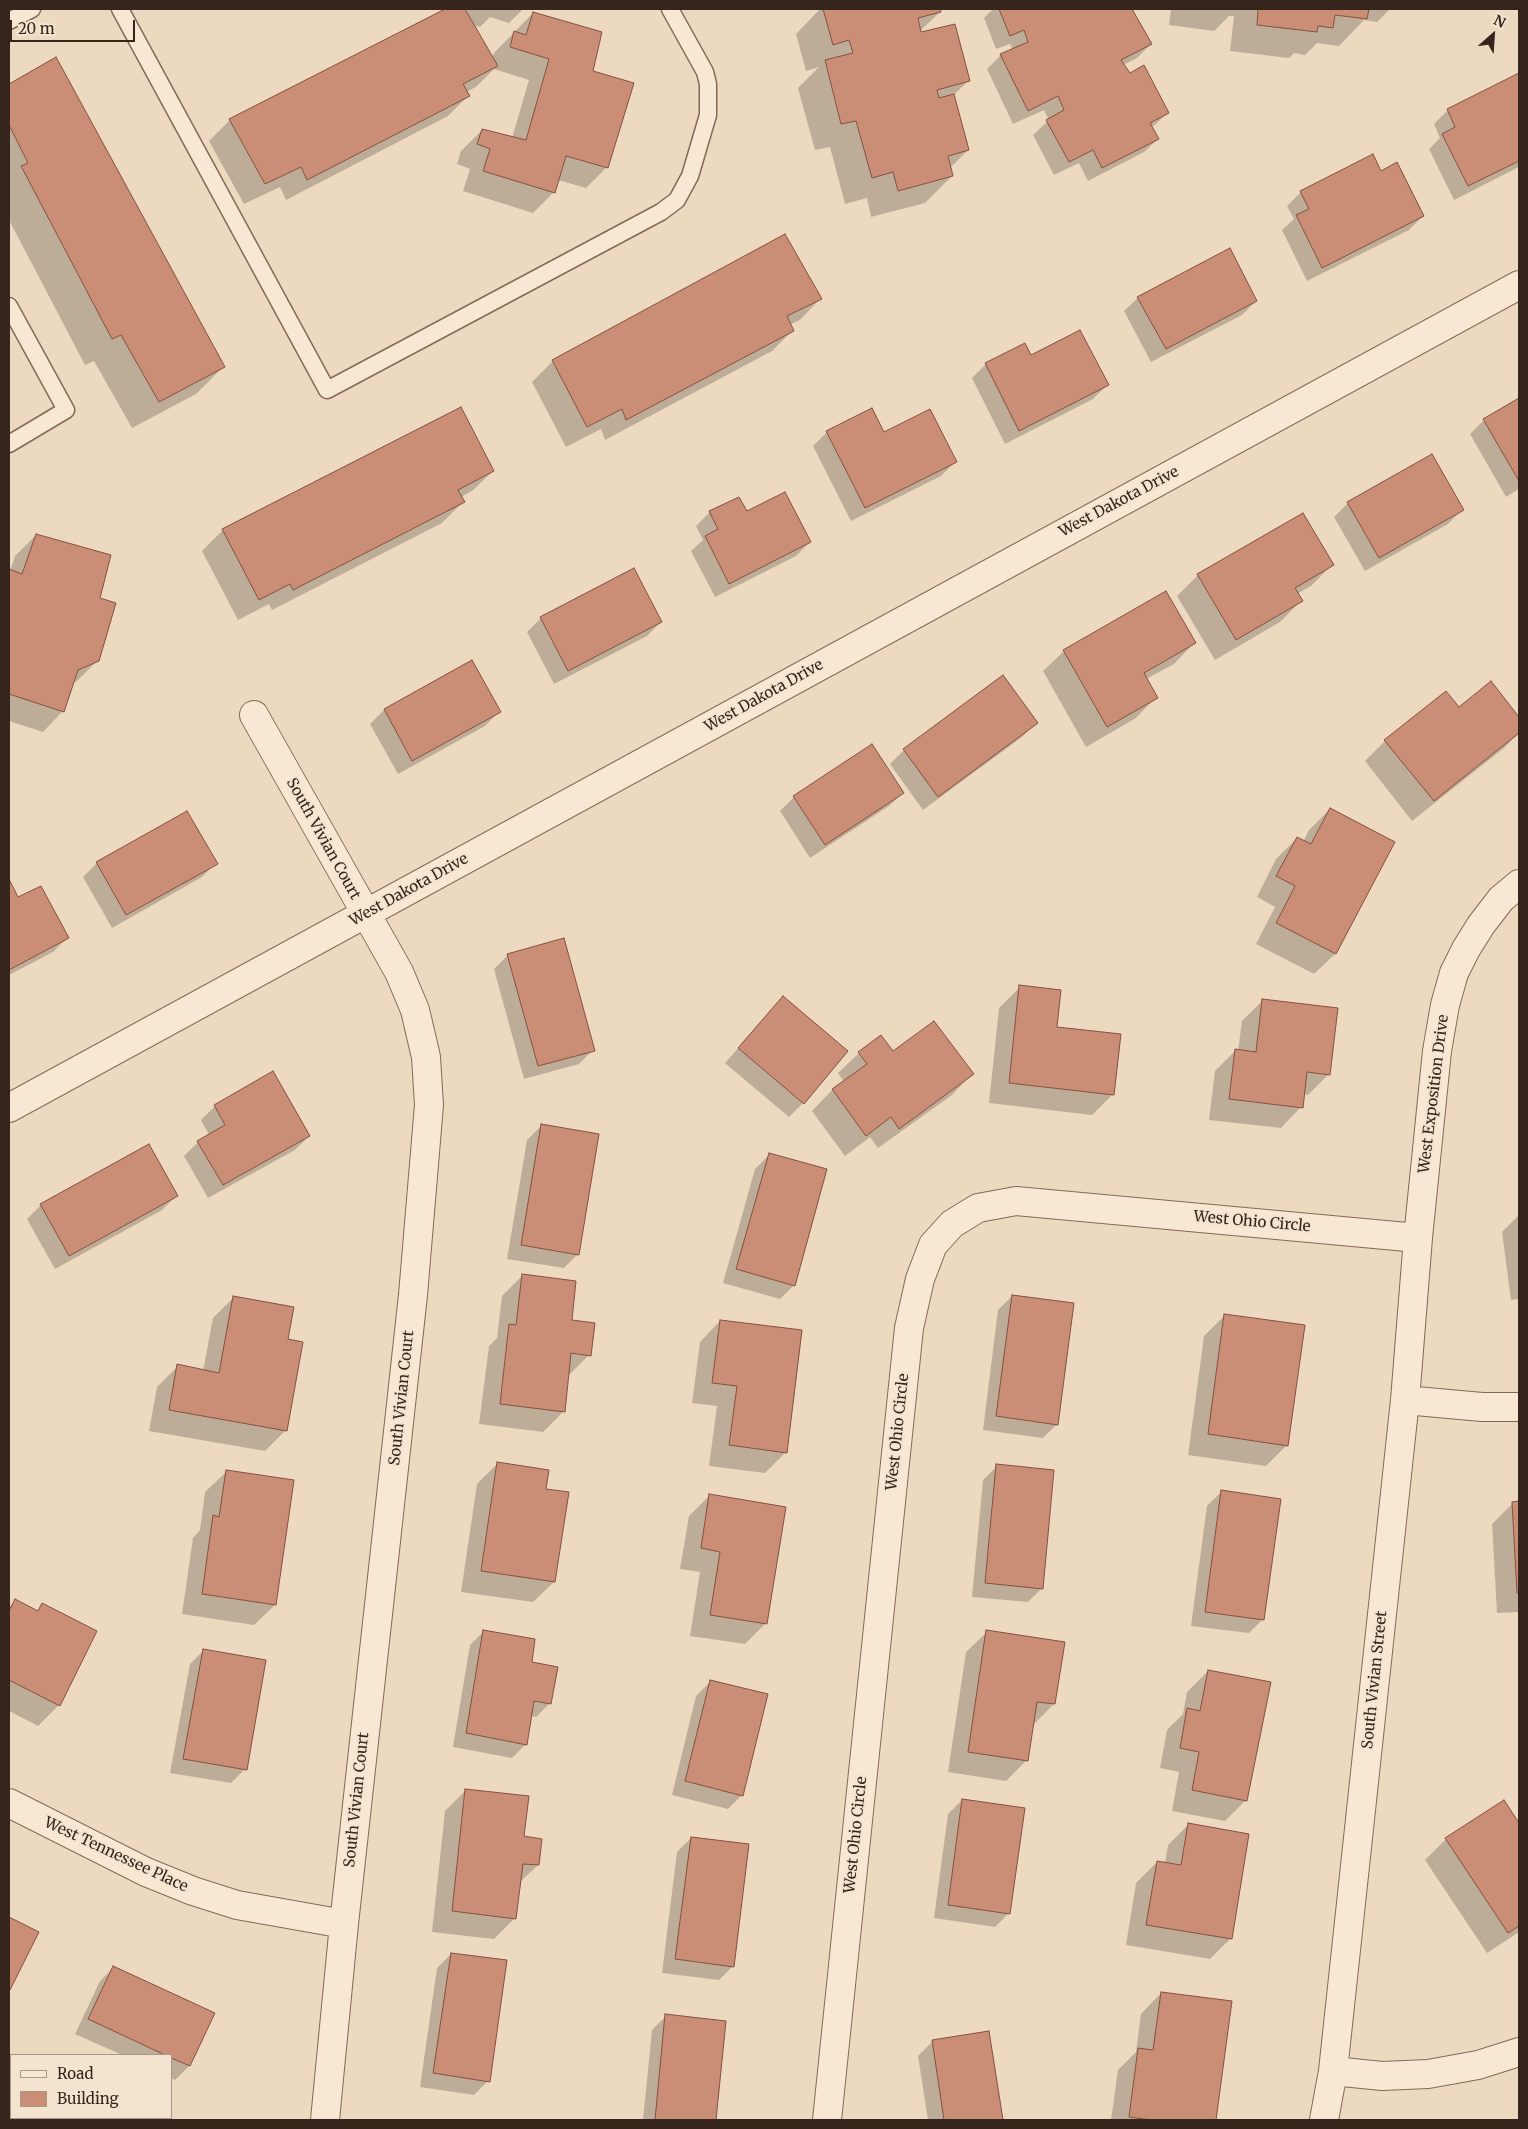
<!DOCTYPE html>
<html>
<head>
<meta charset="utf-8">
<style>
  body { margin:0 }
  #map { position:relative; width:1528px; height:2129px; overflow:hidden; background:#edd9bf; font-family:Merriweather,serif }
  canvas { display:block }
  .frame { position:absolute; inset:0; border:10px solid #35251c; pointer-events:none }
  .legend { position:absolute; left:10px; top:2054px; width:162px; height:65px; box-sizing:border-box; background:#f4e4cf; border:1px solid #a89887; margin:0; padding:6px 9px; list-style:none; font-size:15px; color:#35251c }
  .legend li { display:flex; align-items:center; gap:10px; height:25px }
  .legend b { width:25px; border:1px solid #a89887 }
  .north { position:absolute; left:1468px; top:10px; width:50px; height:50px; -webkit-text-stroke:4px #f4e4cf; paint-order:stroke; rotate:26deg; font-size:14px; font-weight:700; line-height:20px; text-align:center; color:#35251c }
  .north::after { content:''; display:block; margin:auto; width:18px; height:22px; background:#35251c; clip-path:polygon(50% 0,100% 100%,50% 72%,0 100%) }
  .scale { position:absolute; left:10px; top:20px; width:125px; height:22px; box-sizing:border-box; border:2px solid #35251c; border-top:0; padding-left:6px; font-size:15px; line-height:18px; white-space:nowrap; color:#35251c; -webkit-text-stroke:4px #f4e4cf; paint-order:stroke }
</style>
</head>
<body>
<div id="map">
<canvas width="1528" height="2129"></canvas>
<div class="frame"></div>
<ul class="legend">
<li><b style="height:6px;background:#f8e7d2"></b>Road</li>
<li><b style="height:14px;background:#ca8d76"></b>Building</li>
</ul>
<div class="north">N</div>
<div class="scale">20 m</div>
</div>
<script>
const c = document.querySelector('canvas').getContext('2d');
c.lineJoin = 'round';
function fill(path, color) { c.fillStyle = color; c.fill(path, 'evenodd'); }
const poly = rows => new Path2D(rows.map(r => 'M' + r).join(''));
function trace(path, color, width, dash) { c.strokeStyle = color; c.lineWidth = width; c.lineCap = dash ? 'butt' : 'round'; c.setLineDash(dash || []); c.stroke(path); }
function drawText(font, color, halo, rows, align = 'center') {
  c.font = font + ' Merriweather,serif'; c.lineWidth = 4; c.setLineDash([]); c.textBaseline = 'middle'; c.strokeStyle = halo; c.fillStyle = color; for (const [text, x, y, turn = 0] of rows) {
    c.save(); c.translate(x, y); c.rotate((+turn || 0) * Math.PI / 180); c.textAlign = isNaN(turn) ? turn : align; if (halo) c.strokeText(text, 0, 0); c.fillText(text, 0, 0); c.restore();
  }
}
fill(poly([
  [447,9,464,9,466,12,467,9,523,9,509,23,490,17,480,27,473,25,492,58,494,53,533,13,591,72,607,167,586,188,558,180,554,192,533,213,463,191,470,169,457,164,461,151,482,130,512,138,529,80,494,69,476,87,466,92,468,96,448,116,286,200,280,187,244,204,209,141,229,121],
  [820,9,939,9,940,12,917,34,968,81,953,96,968,150,950,168,952,176,925,203,871,217,867,198,845,204,830,147,815,150,798,88,819,67,806,71,796,34],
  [993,9,1130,9,1151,44,1137,58,1123,65,1130,75,1168,113,1151,128,1158,139,1144,152,1088,181,1079,163,1054,175,1033,135,1049,120,1044,110,1013,124,987,69,1001,55,1013,50,1010,44,996,49,984,18],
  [1171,9,1390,9,1377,22,1364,20,1339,46,1317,43,1305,55,1294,53,1289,58,1230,51,1234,16,1229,16,1214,31,1169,25],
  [56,59,223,367,196,394,132,428,94,361,85,365,9,220,9,85],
  [1518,75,1519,167,1454,200,1429,149,1440,138,1434,124,1448,110],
  [1380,173,1423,216,1409,230,1307,281,1282,230,1294,219,1287,206,1301,192],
  [1138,298,1256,301,1242,315,1151,362,1124,311],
  [820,299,800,320,789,325,792,331,772,351,605,440,601,429,566,447,532,382,553,361],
  [1025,344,1031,357,1107,385,1093,399,1005,444,972,378,986,364],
  [1519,400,1519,489,1506,497,1470,434,1484,420],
  [827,432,884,434,955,462,941,476,851,521,813,446],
  [493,471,472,491,461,497,463,502,442,523,272,610,269,604,238,620,202,551,223,530],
  [1348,503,1462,510,1448,524,1365,571,1334,517],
  [710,512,746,513,810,542,796,556,715,597,691,551,703,540,696,526],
  [36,535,99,598,98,660,77,681,72,683,63,711,43,732,9,721,9,570,10,571,15,556],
  [1332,565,1311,586,1297,594,1301,601,1280,622,1215,660,1177,596,1198,575],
  [541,618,661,622,647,636,554,684,527,632],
  [1194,643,1174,664,1146,679,1156,697,1136,718,1086,747,1043,671,1064,651],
  [1003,677,1036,723,1022,737,923,810,890,764,904,750],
  [1491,683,1519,720,1519,733,1504,748,1412,821,1365,761,1385,741,1459,708],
  [384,710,499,712,485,726,398,774,370,724],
  [872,746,903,793,889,806,810,858,780,811,794,797],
  [1330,809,1393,842,1335,954,1314,974,1256,944,1275,907,1257,897,1276,859,1297,838,1303,842,1309,830],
  [187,812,216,863,202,877,112,928,83,877,97,863],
  [9,882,18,899,67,938,53,952,9,975],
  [508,955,593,1050,579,1064,524,1079,494,969],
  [1020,987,1113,1094,1092,1115,989,1103,999,1008],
  [783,998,803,1103,789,1117,725,1063],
  [1263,1000,1329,1074,1308,1095,1303,1094,1301,1107,1281,1128,1209,1120,1215,1071,1236,1050,1238,1051,1242,1021],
  [859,1053,893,1053,972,1074,952,1095,878,1148,870,1137,845,1156,812,1111,832,1090,844,1082,838,1073],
  [215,1106,309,1136,295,1150,208,1198,184,1156,198,1142,209,1135,201,1120],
  [541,1126,578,1254,564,1268,507,1259,527,1140],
  [149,1146,176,1196,162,1210,55,1269,27,1219,41,1205],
  [769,1155,794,1285,780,1299,723,1283,755,1169],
  [1519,1215,1519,1299,1511,1300,1502,1232],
  [522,1276,570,1321,589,1355,568,1376,564,1411,543,1432,479,1424,489,1346,497,1338,502,1296],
  [1012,1296,1057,1424,1043,1438,983,1430,998,1310],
  [234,1297,287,1340,286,1430,265,1451,149,1431,157,1387,178,1366,203,1371,213,1318],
  [1225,1315,1287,1445,1266,1466,1188,1455,1204,1336],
  [720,1321,786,1452,765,1473,709,1466,717,1406,692,1403,700,1342],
  [498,1463,545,1490,554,1582,533,1602,461,1592,477,1484],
  [997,1466,1042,1588,1028,1602,972,1597,983,1480],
  [226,1472,275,1605,254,1625,182,1614,193,1538,200,1530,205,1492],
  [1221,1492,1263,1619,1249,1633,1191,1626,1207,1506],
  [709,1496,766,1623,745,1644,690,1636,700,1572,680,1569,689,1516],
  [1513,1503,1519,1503,1519,1612,1497,1613,1492,1524],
  [15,1601,36,1612,42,1605,59,1705,38,1726,9,1711,9,1607],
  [484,1631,550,1703,536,1717,531,1716,526,1744,512,1758,453,1747,470,1645],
  [987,1632,1054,1704,1033,1725,1027,1760,1006,1781,948,1772,966,1652],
  [204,1650,245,1769,231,1783,170,1773,190,1664],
  [1208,1671,1246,1800,1225,1821,1172,1811,1179,1772,1160,1768,1167,1730,1183,1714,1187,1692],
  [710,1682,742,1795,728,1809,672,1795,696,1696],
  [466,1790,523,1837,538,1865,519,1883,515,1918,494,1939,432,1932,445,1811],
  [962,1800,1009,1913,995,1927,934,1918,948,1814],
  [1504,1802,1519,1825,1519,1932,1487,1953,1425,1860,1446,1839],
  [1188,1825,1231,1938,1210,1959,1126,1945,1136,1883,1157,1862,1165,1863,1168,1845],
  [691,1838,733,1966,719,1980,662,1973,677,1852],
  [9,1918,38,1932,9,1989],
  [451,1954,488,2081,474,2095,420,2087,437,1968],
  [114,1967,213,2013,189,2066,175,2080,171,2078,171,2055,122,2055,75,2034,100,1981],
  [1161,1993,1230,2002,1215,2120,1111,2120,1118,2070,1136,2052,1141,2014],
  [666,2016,724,2022,715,2120,643,2120,652,2030],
  [988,2033,1002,2120,928,2120,918,2056,932,2042]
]), '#0003');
const building = poly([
  [445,9,465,9,498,66,463,84,470,96,307,180,301,167,265,184,229,119,445,9],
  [823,9,940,9,941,12,918,18,921,32,955,24,970,81,937,90,939,98,954,94,969,150,948,156,953,176,898,191,893,172,872,178,856,121,841,124,825,60,853,53,849,40,833,45,823,9],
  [999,9,1132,9,1152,44,1121,60,1130,73,1144,65,1169,113,1150,123,1159,139,1102,168,1093,150,1069,162,1046,120,1064,110,1058,96,1028,111,1000,54,1028,42,1024,30,1010,36,999,9],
  [1258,9,1369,9,1367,19,1335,15,1333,28,1318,26,1317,32,1257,25,1258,9],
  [533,12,602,32,593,71,634,83,608,168,566,156,555,193,483,171,490,149,477,144,482,129,526,140,549,59,510,47,514,31,526,35,533,12],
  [56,57,225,367,159,402,121,335,112,339,21,166,28,163,9,125,9,84,56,57],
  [1519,73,1519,161,1468,186,1442,134,1455,127,1447,109,1519,73],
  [1373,154,1381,171,1397,162,1424,216,1322,268,1296,215,1309,209,1300,191,1373,154],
  [785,234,822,299,787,316,794,331,626,420,622,409,587,427,552,360,785,234],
  [1230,248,1257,301,1166,349,1137,297,1230,248],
  [1080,330,1109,385,1019,431,985,363,1025,343,1031,355,1080,330],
  [1519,398,1519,481,1483,419,1519,398],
  [461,407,494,471,458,490,465,502,293,590,290,584,259,600,222,529,461,407],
  [872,408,884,432,930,409,957,462,865,508,826,431,872,408],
  [1432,454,1464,510,1379,558,1347,502,1432,454],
  [785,492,811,542,729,584,705,536,718,529,709,511,739,497,747,511,785,492],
  [1303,513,1334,565,1295,588,1303,601,1236,640,1197,574,1303,513],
  [36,534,111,555,100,598,116,603,99,661,78,670,64,712,9,694,9,569,22,574,36,534],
  [634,568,662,622,568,671,540,617,634,568],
  [1166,591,1196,643,1144,673,1158,698,1107,727,1063,650,1166,591],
  [472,660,501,712,412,761,384,709,472,660],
  [1003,675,1038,723,938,797,903,749,1003,675],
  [1491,681,1519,717,1519,733,1434,801,1384,740,1446,691,1459,707,1491,681],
  [872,744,904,793,825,845,793,796,872,744],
  [1330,808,1395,842,1336,954,1276,923,1295,886,1276,876,1297,837,1311,844,1330,808],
  [187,811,218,864,126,915,96,862,187,811],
  [9,879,18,897,41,886,69,938,9,970,9,879],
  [564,938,595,1051,538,1066,507,954,564,938],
  [1019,985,1061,990,1057,1027,1121,1034,1114,1095,1009,1083,1019,985],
  [783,996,848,1051,804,1104,738,1048,783,996],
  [1262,999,1338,1008,1330,1075,1307,1072,1303,1108,1229,1099,1235,1049,1256,1052,1262,999],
  [934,1021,974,1074,899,1129,891,1117,866,1136,832,1089,867,1064,858,1052,881,1035,893,1051,934,1021],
  [273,1071,310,1136,223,1185,197,1141,225,1125,214,1105,273,1071],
  [541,1124,599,1134,579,1255,521,1245,541,1124],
  [149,1144,178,1196,69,1256,40,1204,149,1144],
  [769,1153,827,1169,795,1286,736,1269,769,1153],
  [522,1274,576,1281,572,1320,595,1323,591,1356,571,1353,565,1412,500,1404,509,1324,516,1325,522,1274],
  [1012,1295,1074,1303,1058,1425,996,1416,1012,1295],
  [233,1296,294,1307,288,1339,303,1342,287,1431,169,1410,177,1364,219,1373,233,1296],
  [1224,1314,1305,1325,1288,1446,1208,1434,1224,1314],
  [720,1320,802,1330,787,1453,729,1445,737,1386,712,1383,720,1320],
  [497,1462,549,1470,546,1489,569,1492,555,1582,481,1571,497,1462],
  [996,1464,1054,1470,1043,1589,985,1583,996,1464],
  [226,1470,294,1480,276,1605,202,1594,213,1515,219,1517,226,1470],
  [1221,1490,1281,1499,1264,1620,1205,1612,1221,1490],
  [709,1494,786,1507,767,1624,710,1615,720,1552,701,1548,709,1494],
  [1519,1501,1519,1593,1517,1593,1512,1502,1519,1501],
  [15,1599,38,1611,42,1603,97,1631,60,1706,9,1680,9,1611,15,1599],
  [483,1630,535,1639,532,1662,558,1667,551,1704,534,1701,527,1745,466,1733,483,1630],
  [986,1630,1065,1642,1055,1704,1037,1702,1028,1761,968,1752,986,1630],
  [203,1649,266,1660,247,1770,183,1759,203,1649],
  [1208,1670,1271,1682,1247,1801,1192,1790,1199,1752,1180,1748,1187,1708,1200,1711,1208,1670],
  [710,1680,768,1694,743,1796,685,1781,710,1680],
  [465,1789,529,1796,524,1836,542,1839,539,1865,523,1864,516,1919,452,1911,465,1789],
  [962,1799,1025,1808,1010,1914,948,1905,962,1799],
  [1504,1800,1519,1823,1519,1926,1508,1933,1445,1838,1504,1800],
  [1188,1823,1249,1834,1232,1939,1146,1925,1157,1861,1181,1865,1188,1823],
  [691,1837,749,1844,734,1967,675,1959,691,1837],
  [9,1917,39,1932,10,1990,9,1989,9,1917],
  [451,1953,507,1960,490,2082,433,2073,451,1953],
  [113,1966,215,2013,190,2066,171,2058,171,2055,165,2055,88,2019,113,1966],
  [1161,1992,1232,2001,1216,2120,1151,2120,1129,2117,1138,2048,1153,2050,1161,1992],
  [665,2014,726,2021,716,2120,655,2120,665,2014],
  [989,2031,1003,2120,944,2120,932,2040,989,2031]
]);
fill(building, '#ca8d76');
trace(building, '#84503f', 1);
const lane = poly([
  [120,9,327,390,661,212,677,200,690,176,708,115,708,84,705,72,670,9],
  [9,21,32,9],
  [9,306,66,410,9,444]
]);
const street = poly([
  [254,715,399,972,415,1010,426,1057,429,1105,413,1295,344,1924,325,2120],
  [9,1108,1519,285],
  [1405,1400,1482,1407,1519,1407],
  [9,1803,146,1872,193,1891,237,1905,344,1924],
  [1333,2071,1382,2076,1428,2074,1478,2065,1519,2052],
  [827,2120,909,1328,920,1279,933,1245,952,1224,978,1208,1016,1201,1418,1238],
  [1324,2120,1333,2071,1405,1400,1418,1238,1437,1051,1445,1005,1454,973,1466,949,1481,925,1501,899,1519,884]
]);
trace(lane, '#856958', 19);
trace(street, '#856958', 30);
trace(lane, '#f8e7d2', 16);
trace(street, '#f8e7d2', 28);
drawText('15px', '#35251c', '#f4e4cf', [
  ["West Dakota Drive",1119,502,-28],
  ["West Dakota Drive",764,696,-29],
  ["South Vivian Court",323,839,61],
  ["West Dakota Drive",409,890,-29],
  ["West Exposition Drive",1434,1094,-83],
  ["West Ohio Circle",1252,1222,5],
  ["South Vivian Court",402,1398,-84],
  ["West Ohio Circle",898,1432,-84],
  ["South Vivian Street",1375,1680,-84],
  ["South Vivian Court",357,1800,-84],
  ["West Ohio Circle",856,1835,-84],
  ["West Tennessee Place",116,1855,25]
]);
</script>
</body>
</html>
